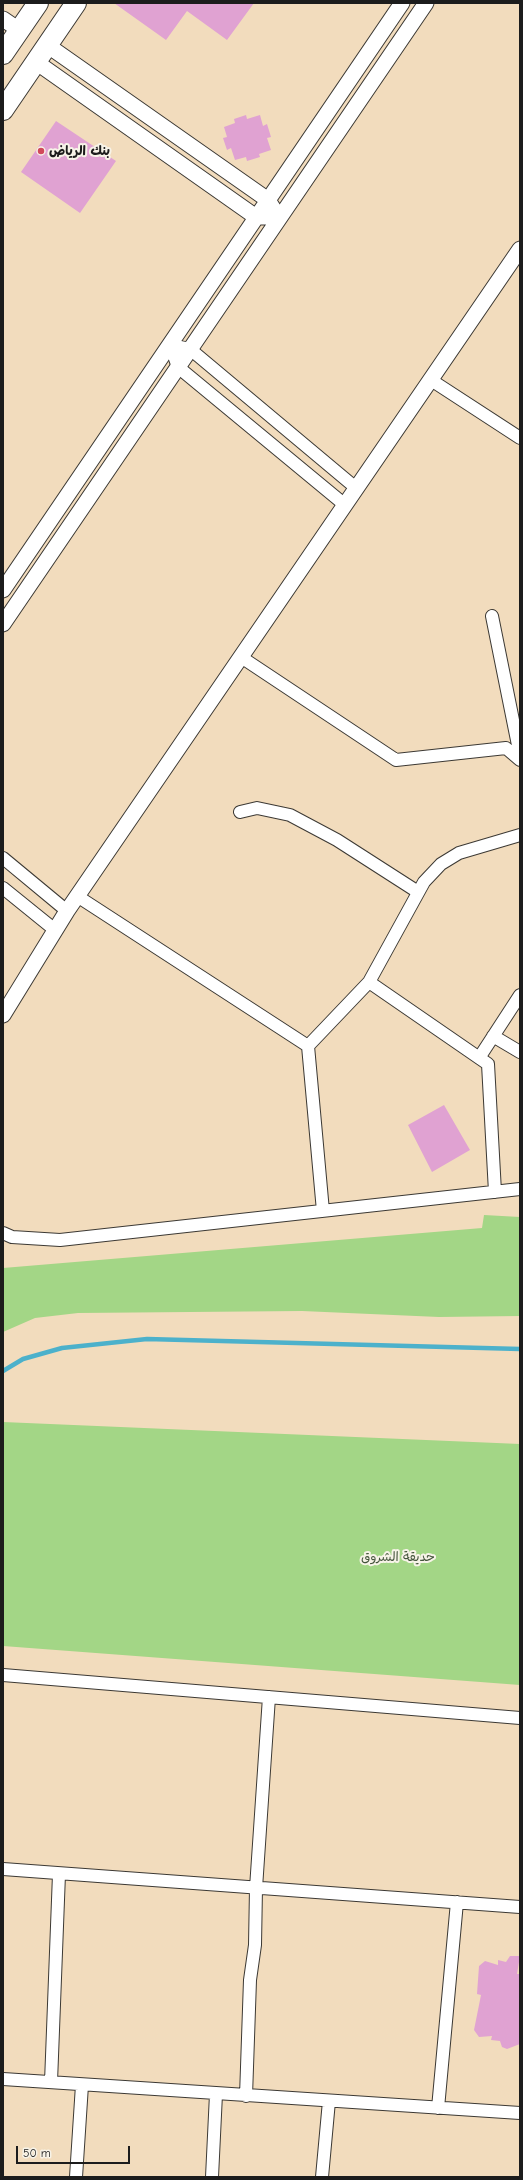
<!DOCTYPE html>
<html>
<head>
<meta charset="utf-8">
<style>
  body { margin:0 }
  #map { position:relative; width:523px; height:2180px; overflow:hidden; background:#f2dcbd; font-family:"Comic Neue",sans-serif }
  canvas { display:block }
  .frame { position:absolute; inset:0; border:4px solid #1c1c1c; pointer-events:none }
  .scale { position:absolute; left:16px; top:2146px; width:114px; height:18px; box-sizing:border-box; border:2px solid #1c1c1c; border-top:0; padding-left:5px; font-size:12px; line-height:14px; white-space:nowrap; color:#1c1c1c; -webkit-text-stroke:3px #f7f3e8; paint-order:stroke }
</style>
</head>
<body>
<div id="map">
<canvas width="523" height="2180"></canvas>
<div class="frame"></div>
<div class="scale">50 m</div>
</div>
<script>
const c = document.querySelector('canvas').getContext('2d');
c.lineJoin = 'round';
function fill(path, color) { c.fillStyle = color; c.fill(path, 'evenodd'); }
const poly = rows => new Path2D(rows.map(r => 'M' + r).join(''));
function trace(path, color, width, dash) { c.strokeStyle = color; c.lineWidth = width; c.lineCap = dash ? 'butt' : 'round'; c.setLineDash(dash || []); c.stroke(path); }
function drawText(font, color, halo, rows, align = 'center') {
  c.font = font + ' "Comic Neue","Playpen Sans Arabic",sans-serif'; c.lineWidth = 4; c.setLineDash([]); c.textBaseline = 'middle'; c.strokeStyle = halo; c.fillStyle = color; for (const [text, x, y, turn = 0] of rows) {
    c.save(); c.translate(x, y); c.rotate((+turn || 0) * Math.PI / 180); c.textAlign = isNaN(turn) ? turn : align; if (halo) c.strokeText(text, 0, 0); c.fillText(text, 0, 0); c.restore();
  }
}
fill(poly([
  [484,1215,520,1217,520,1316,439,1317,302,1311,78,1313,35,1318,3,1332,3,1268,482,1228],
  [3,1422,520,1444,520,1685,3,1646]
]), '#a3d686');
trace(poly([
  [3,1371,23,1359,62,1348,147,1339,520,1349]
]), '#4cb1cb', 4.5);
fill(poly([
  [114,3,254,3,227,40,187,11,166,40],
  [246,115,247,119,260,115,263,126,267,124,271,137,267,138,271,150,259,154,260,157,247,161,246,157,235,160,231,148,227,150,223,138,227,137,224,127,235,123,234,119],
  [56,121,116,161,80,213,21,172],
  [444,1105,470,1150,432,1172,408,1125],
  [510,1956,520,1956,517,1974,520,1974,520,2044,507,2049,502,2047,500,2041,491,2040,492,2036,479,2037,474,2030,481,1995,477,1994,479,1966,485,1961,498,1965,498,1960,506,1962]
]), '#e0a2d2');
const minor = poly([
  [170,345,178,367,345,505],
  [170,345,190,349,356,488],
  [431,380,520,438],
  [492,616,520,755],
  [241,657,396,760,506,748,520,760],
  [240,812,257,808,290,815,337,840,418,892],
  [3,858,67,911],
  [3,888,55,930],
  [77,896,308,1046,323,1211],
  [369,982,424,882,441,864,459,853,520,835],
  [493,1036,520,1052],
  [308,1046,369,982,488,1064,495,1192],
  [479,1058,520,995],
  [3,1233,12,1237,60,1240,520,1189],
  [3,1675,520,1718],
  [3,1869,520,1907],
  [3,2079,520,2113],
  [51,2082,59,1874],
  [246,2096,250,1980,255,1945,256,1888,269,1697],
  [438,2108,457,1902],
  [76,2177,82,2085],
  [212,2177,216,2094],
  [322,2177,329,2101]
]);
const tertiary = poly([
  [3,19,19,30],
  [47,45,268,200,273,208],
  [36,62,256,217,266,217],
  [3,590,402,3],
  [3,624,426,3],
  [3,1015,67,911,520,249]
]);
const trunk = poly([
  [3,54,38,3],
  [3,110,76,3]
]);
trace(minor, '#3c3934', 14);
trace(tertiary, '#3c3934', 17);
trace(trunk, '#3c3934', 22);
trace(minor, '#fff', 12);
trace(tertiary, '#fff', 15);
trace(trunk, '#fff', 20);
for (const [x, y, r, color] of [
  [41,151,4,"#d1495b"]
]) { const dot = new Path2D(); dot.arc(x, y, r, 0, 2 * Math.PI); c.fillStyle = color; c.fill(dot); trace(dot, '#f7f3e8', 1.5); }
drawText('bold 13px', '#1c1c1c', '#f7f3e8', [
  ["بنك الرياض",49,151]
], 'left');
drawText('13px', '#44543c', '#f7f3e8', [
  ["حديقة الشروق",398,1557]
]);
</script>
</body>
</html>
